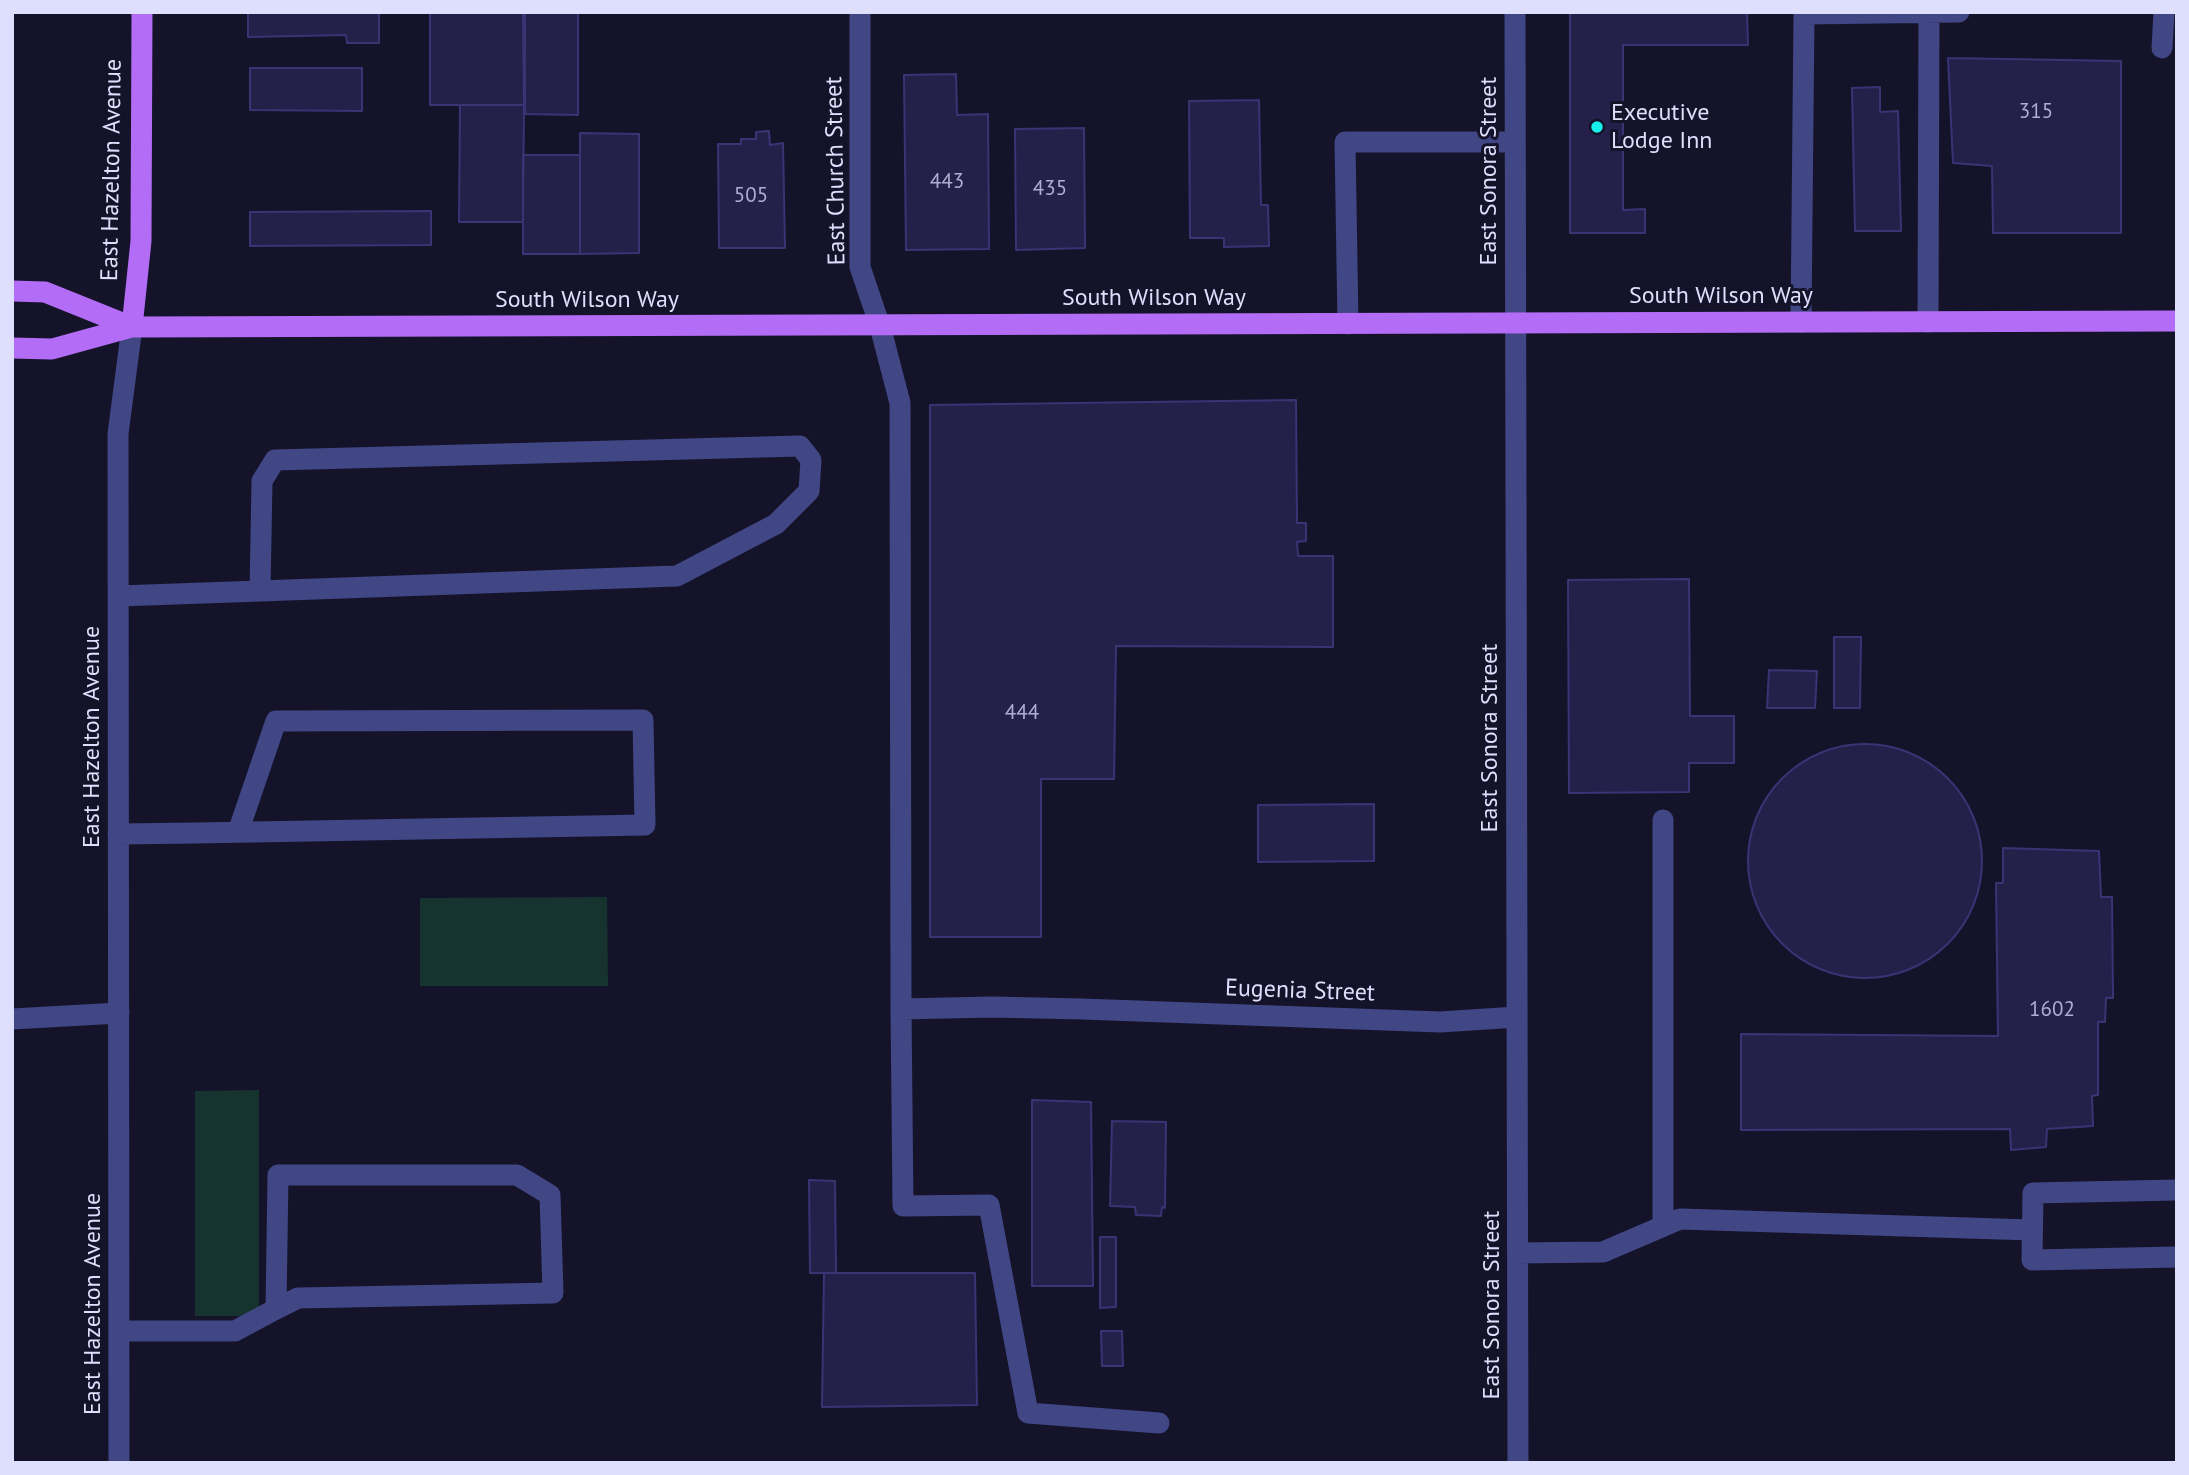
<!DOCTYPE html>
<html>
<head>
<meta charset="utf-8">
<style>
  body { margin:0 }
  #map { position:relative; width:2189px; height:1475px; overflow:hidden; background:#14132a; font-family:"PT Sans",sans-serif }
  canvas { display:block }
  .frame { position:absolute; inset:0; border:14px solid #dedefd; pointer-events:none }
</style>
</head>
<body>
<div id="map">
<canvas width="2189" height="1475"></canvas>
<div class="frame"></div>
</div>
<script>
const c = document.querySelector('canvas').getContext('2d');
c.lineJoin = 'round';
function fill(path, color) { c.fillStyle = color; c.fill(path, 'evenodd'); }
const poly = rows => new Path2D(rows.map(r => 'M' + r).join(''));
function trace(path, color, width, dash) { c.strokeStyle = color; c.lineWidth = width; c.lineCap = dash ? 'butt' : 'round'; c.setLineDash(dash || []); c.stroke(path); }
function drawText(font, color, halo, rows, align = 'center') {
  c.font = font + ' "PT Sans",sans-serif'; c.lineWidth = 6; c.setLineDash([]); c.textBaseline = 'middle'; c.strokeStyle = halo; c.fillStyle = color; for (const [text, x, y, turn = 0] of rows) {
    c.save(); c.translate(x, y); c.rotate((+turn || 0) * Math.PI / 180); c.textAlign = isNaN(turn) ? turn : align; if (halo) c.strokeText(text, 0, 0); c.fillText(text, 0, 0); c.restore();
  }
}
fill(poly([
  [607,897,608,986,420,986,420,898],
  [259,1090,259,1316,195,1316,195,1091]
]), '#16332f');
const building = poly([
  [248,12,379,12,379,43,347,43,346,35,248,37,248,12],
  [430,12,523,12,524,105,430,105,430,12],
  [525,12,578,12,578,115,525,114,525,12],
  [1570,12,1747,12,1748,45,1623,45,1623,210,1645,209,1645,233,1570,233,1570,12],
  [1948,58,2121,61,2121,233,1993,233,1992,166,1953,163,1948,58],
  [250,68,362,68,362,111,250,110,250,68],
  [956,74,957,115,988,114,989,249,906,250,904,75,956,74],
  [1880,87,1880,112,1898,111,1901,231,1855,231,1852,88,1880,87],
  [1259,100,1261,205,1268,205,1269,246,1224,247,1224,238,1190,238,1189,101,1259,100],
  [460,105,524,105,523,222,459,222,460,105],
  [1084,128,1085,248,1016,250,1015,129,1084,128],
  [769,131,770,145,783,143,785,248,719,248,718,144,741,144,741,139,756,139,756,132,769,131],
  [580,133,639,134,639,253,580,254,580,133],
  [523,155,580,155,580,254,523,254,523,155],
  [431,211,431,245,250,246,250,212,431,211],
  [1296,400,1297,523,1306,523,1306,541,1297,542,1298,556,1333,556,1333,647,1116,646,1114,779,1041,779,1041,937,930,937,930,405,1296,400],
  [1689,579,1690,716,1734,716,1734,763,1689,763,1689,792,1569,793,1568,580,1689,579],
  [1834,637,1861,637,1860,708,1834,708,1834,637],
  [1769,670,1817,671,1815,708,1767,708,1769,670],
  '1748 861a117 117 0 1 1 234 0a117 117 0 1 1-234 0Z',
  [1374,804,1374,861,1258,862,1258,805,1374,804],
  [2003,848,2099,851,2101,897,2112,897,2113,998,2106,998,2105,1022,2098,1022,2098,1095,2092,1096,2093,1126,2047,1129,2046,1147,2011,1150,2010,1129,1741,1130,1741,1034,1998,1036,1996,883,2003,883,2003,848],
  [1032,1100,1091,1102,1093,1286,1032,1286,1032,1100],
  [1112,1121,1166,1122,1165,1208,1162,1207,1161,1216,1136,1215,1135,1207,1110,1206,1112,1121],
  [809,1180,835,1181,836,1273,810,1273,809,1180],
  [1100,1237,1116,1237,1116,1307,1100,1308,1100,1237],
  [824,1273,975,1273,977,1405,822,1407,824,1273],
  [1101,1331,1122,1331,1123,1366,1102,1366,1101,1331]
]);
fill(building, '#24204a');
trace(building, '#393474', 2);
trace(poly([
  [860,12,860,267,880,326,900,403,901,1009,992,1007,1082,1009,1440,1022,1517,1017],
  [1515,12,1518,1463],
  [2162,48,2164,12],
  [1801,322,1804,14,1959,12],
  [1928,322,1929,13],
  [1348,324,1345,142,1515,142],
  [119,596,260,591,677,576,776,524,809,491,811,460,800,446,275,460,262,481,260,591],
  [118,834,197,833,645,825,643,720,276,721,238,832],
  [901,1009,903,1206,989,1205,1028,1413,1159,1423],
  [12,1019,119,1013],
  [2177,1190,2033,1193,2032,1260,2177,1257],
  [1663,1226,1663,820],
  [1518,1253,1603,1252,1680,1219,2032,1230],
  [119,1331,235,1331,276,1309,298,1298,553,1293,550,1195,517,1175,278,1175,276,1309],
  [119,1463,118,434,132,327]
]), '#414685', 21);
trace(poly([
  [12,291,45,292,132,327],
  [132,327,141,241,142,12],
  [12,348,52,349,132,327,2177,321]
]), '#b26cf5', 21);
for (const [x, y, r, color] of [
  [1597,127,7,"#16f0ed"]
]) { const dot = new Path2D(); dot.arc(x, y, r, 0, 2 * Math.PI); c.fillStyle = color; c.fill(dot); trace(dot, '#14132a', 2.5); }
drawText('21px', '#b0aed0', null, [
  ["315",2036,112],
  ["443",947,182],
  ["435",1050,189],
  ["505",751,196],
  ["444",1022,713],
  ["1602",2052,1010]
]);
drawText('24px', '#dedefd', '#14132a', [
  ["Executive",1611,113],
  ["Lodge Inn",1611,141]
], 'left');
drawText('24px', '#dedefd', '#14132a', [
  ["East Hazelton Avenue",112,170,-89],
  ["East Church Street",836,171,-91],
  ["East Sonora Street",1489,171,-90],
  ["South Wilson Way",1721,296],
  ["South Wilson Way",1154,298],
  ["South Wilson Way",587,300],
  ["East Hazelton Avenue",92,737,-90],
  ["East Sonora Street",1490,738,-90],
  ["Eugenia Street",1300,991,2],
  ["East Hazelton Avenue",93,1304,-90],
  ["East Sonora Street",1492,1305,-90]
]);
</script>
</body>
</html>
